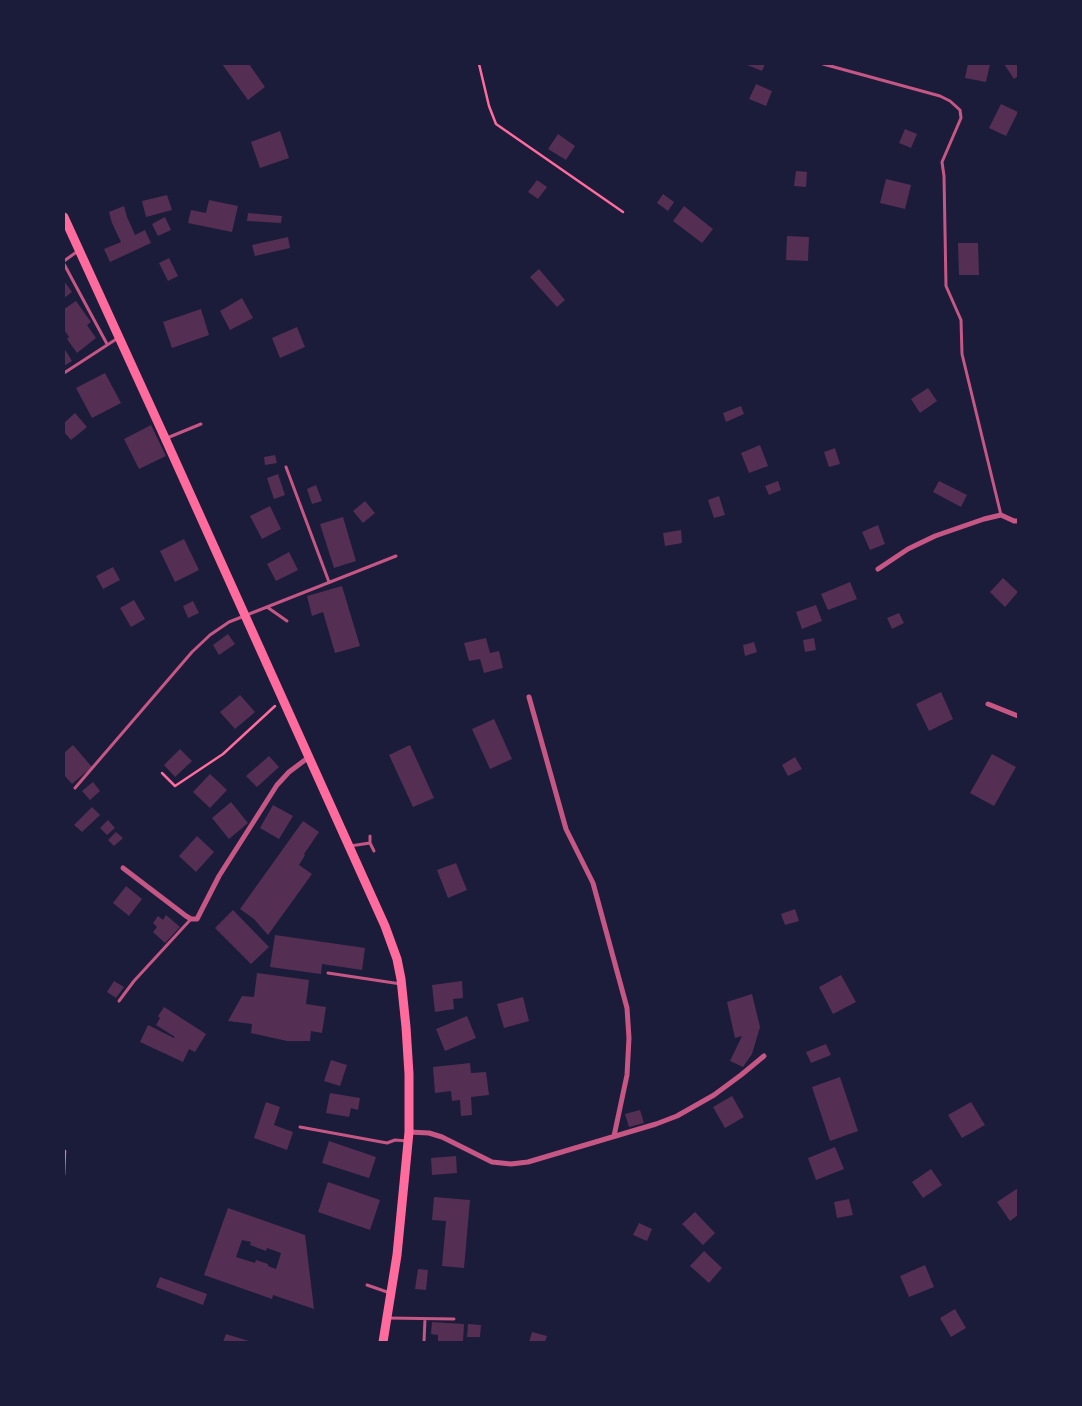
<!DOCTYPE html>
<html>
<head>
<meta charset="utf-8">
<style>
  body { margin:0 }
  #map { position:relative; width:1082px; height:1406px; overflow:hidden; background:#1b1b3a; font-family:"Crimson Pro",serif }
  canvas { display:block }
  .frame { position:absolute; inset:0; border:65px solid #1b1b3a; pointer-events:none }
</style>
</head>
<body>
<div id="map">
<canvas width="1082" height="1406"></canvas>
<div class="frame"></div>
</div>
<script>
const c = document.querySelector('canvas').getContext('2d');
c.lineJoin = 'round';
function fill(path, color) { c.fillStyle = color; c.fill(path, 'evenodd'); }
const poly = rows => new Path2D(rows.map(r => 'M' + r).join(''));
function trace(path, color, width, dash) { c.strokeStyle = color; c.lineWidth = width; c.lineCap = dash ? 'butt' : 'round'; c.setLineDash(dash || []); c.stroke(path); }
fill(poly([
  [222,64,249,64,265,87,248,100],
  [745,64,765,64,762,71],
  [968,64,990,64,986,82,965,78],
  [1004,64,1018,64,1018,76,1014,79],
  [756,84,772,91,766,106,749,99],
  [1001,104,1018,112,1006,136,989,128],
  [905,129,917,134,911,148,899,143],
  [280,131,289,158,260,168,251,142],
  [558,134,575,146,566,160,548,149],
  [796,171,807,172,806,187,794,186],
  [886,179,911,185,905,209,880,203],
  [537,180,547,187,538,199,528,192],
  [663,194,674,202,668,211,657,203],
  [167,195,172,210,146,217,142,201],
  [209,200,238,206,232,232,188,223,191,210,206,213],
  [124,206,127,217,135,235,145,230,151,243,110,262,104,249,121,242,112,223,109,212],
  [684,206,713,229,702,243,673,221],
  [248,213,282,216,281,223,247,221],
  [165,217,171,230,158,236,152,224],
  [787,236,809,237,808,261,786,260],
  [288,237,290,248,255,256,252,245],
  [958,243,978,243,979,275,959,275],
  [169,258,178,276,168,281,159,263],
  [539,269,565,300,557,307,530,277],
  [64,281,72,292,64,298],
  [242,298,253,318,230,330,220,311],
  [76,301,91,322,87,325,96,338,77,353,67,339,69,337,64,330,64,309],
  [201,309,209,335,172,348,163,322],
  [297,327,305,347,280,358,272,338],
  [64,348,72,361,64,366],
  [105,373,121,403,92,418,76,388],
  [928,388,937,401,920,413,911,399],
  [741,406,744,414,726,422,723,413],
  [75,413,87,427,71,440,64,432,64,423],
  [151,425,166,456,139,469,124,439],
  [760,445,768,466,749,473,741,453],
  [835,448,840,464,829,467,824,452],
  [275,455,277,463,265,465,264,457],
  [278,474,285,495,274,499,267,478],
  [778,481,781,490,769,495,765,486],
  [939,481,967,495,961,507,933,492],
  [316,485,322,501,312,504,307,489],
  [719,496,725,515,714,518,708,500],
  [365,501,375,513,363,523,353,511],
  [270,506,281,529,262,539,250,516],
  [343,517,356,561,334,568,320,524],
  [878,525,885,544,870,550,862,532],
  [681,530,682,543,665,546,663,533],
  [184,539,199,570,175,582,160,551],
  [289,552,298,570,276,581,267,564],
  [113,567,120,580,103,589,96,576],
  [1003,578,1018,592,1005,607,990,592],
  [850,582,857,599,828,610,821,594],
  [342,586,360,646,335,653,323,612,312,616,307,596],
  [134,600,145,619,131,627,120,608],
  [193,601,199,613,188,618,183,606],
  [816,605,822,621,802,629,796,612],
  [899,613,904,623,892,629,887,618],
  [228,634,235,644,219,655,213,645],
  [486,638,490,653,499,651,503,668,484,673,480,659,469,661,464,643],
  [814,638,816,650,805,652,803,640],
  [754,642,757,652,745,656,743,645],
  [941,692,953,719,929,731,916,704],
  [240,695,255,712,235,729,220,712],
  [494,719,512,759,490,769,472,729],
  [73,745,92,767,72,784,64,775,64,753],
  [410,745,434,798,413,807,389,755],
  [180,749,192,761,175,777,164,765],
  [992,754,1016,767,994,806,970,793],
  [269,756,279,767,257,787,246,776],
  [795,757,802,769,788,776,782,765],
  [210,774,227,790,210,808,193,792],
  [93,782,100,791,90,800,82,791],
  [231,802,248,823,229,839,212,818],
  [273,805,293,816,279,839,260,828],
  [92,807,100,815,82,832,74,825],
  [108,820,115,828,107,835,100,828],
  [303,821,319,832,304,854,305,855,299,865,312,874,268,935,254,919,240,909],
  [116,832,123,838,114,846,108,840],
  [197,836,214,852,196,872,179,856],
  [456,863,467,890,448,898,437,870],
  [126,886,142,899,129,916,113,903],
  [795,909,799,921,785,925,781,914],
  [233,910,269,947,251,964,215,928],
  [166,915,180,927,165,943,153,932,157,927,153,923,158,916,163,920],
  [275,935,365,948,362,970,322,964,321,974,270,967],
  [257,973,309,980,306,1004,326,1007,322,1033,311,1031,310,1041,287,1041,251,1033,252,1024,228,1021,242,996,254,997],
  [841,975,856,1002,833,1014,819,987],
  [114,981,124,987,116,998,107,992],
  [462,981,463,998,453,999,454,1009,435,1012,432,985],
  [752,994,760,1027,752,1054,743,1067,730,1061,742,1036,735,1038,727,1002],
  [523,997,529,1021,504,1028,497,1004],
  [164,1007,206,1034,195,1052,189,1049,183,1062,140,1042,148,1025,174,1038,175,1037,156,1025,160,1018,158,1016],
  [467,1016,476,1038,445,1051,436,1029],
  [826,1044,831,1055,811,1063,806,1052],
  [331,1060,347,1065,340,1086,324,1081],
  [470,1063,471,1073,486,1072,489,1095,471,1097,472,1115,461,1116,460,1100,452,1101,451,1091,435,1093,433,1067],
  [840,1077,858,1131,830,1141,812,1087],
  [330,1093,360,1098,358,1110,351,1108,349,1117,326,1113],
  [732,1096,744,1117,725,1128,713,1107],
  [266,1102,280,1107,274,1125,293,1132,287,1150,254,1138],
  [971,1102,985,1125,962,1138,948,1115],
  [640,1110,644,1123,629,1127,625,1114],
  [329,1141,376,1157,369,1178,322,1163],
  [835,1147,844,1169,816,1180,808,1158],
  [456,1156,457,1173,432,1175,431,1158],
  [931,1169,942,1185,923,1198,912,1182],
  [328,1182,380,1200,370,1230,318,1212],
  [1018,1188,1018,1215,1010,1221,997,1202],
  [434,1197,470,1200,464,1268,442,1266,446,1221,432,1220],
  [849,1199,853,1215,837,1218,834,1202],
  [228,1208,305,1235,314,1309,273,1295,272,1299,204,1275],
  [242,1240,251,1242,250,1245,266,1251,267,1248,281,1253,276,1269,268,1266,268,1264,256,1260,255,1263,236,1257],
  [695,1212,715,1233,703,1245,682,1224],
  [639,1223,652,1229,647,1241,633,1235],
  [704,1251,722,1268,709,1283,690,1266],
  [925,1265,934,1287,909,1297,900,1276],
  [418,1269,428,1270,426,1290,415,1289],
  [160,1277,207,1294,203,1305,156,1287],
  [955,1309,966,1328,951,1337,940,1318],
  [432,1322,464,1324,463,1342,438,1342,438,1335,431,1334],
  [468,1324,481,1325,480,1337,467,1337],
  [532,1332,547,1336,545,1342,529,1342],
  [226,1334,252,1342,223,1342]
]), '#542f53');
trace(poly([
  [479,64,489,106,496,124,623,212],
  [162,773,175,786,223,754,275,706],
  [64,1175,65,1151]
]), '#ff6b9d', 2.5);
trace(poly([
  [823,64,940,96,950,101,960,110,961,118,942,162,944,176,946,286,961,320,962,354,1001,515],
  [64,261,78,251],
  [64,264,107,344],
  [64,373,118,338],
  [167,438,201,424],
  [286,467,329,582],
  [267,607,287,621],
  [75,788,192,652,210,635,229,622,396,556],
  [370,843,374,851],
  [350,846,370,843,370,836],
  [328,973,401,984],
  [119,1001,134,981,191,919],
  [300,1127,387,1143,395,1140,408,1141],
  [367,1285,390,1293],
  [388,1318,454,1319],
  [424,1342,425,1319]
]), '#c65784', 3);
trace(poly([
  [878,569,908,549,935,536,984,519,1001,515,1014,521,1018,521],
  [529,697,566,829,593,883,627,1008,629,1038,627,1075,614,1136],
  [988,704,1018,716],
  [123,868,186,916,191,919,197,919,219,876,277,785,289,772,309,757],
  [409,1132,429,1133,442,1137,492,1162,511,1164,528,1162,656,1124,677,1116,714,1095,741,1075,764,1056]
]), '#c65784', 5);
trace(poly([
  [64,217,165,438,385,926,397,959,401,979,406,1027,409,1074,409,1132,397,1255,383,1342]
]), '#ff6b9d', 9);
</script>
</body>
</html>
